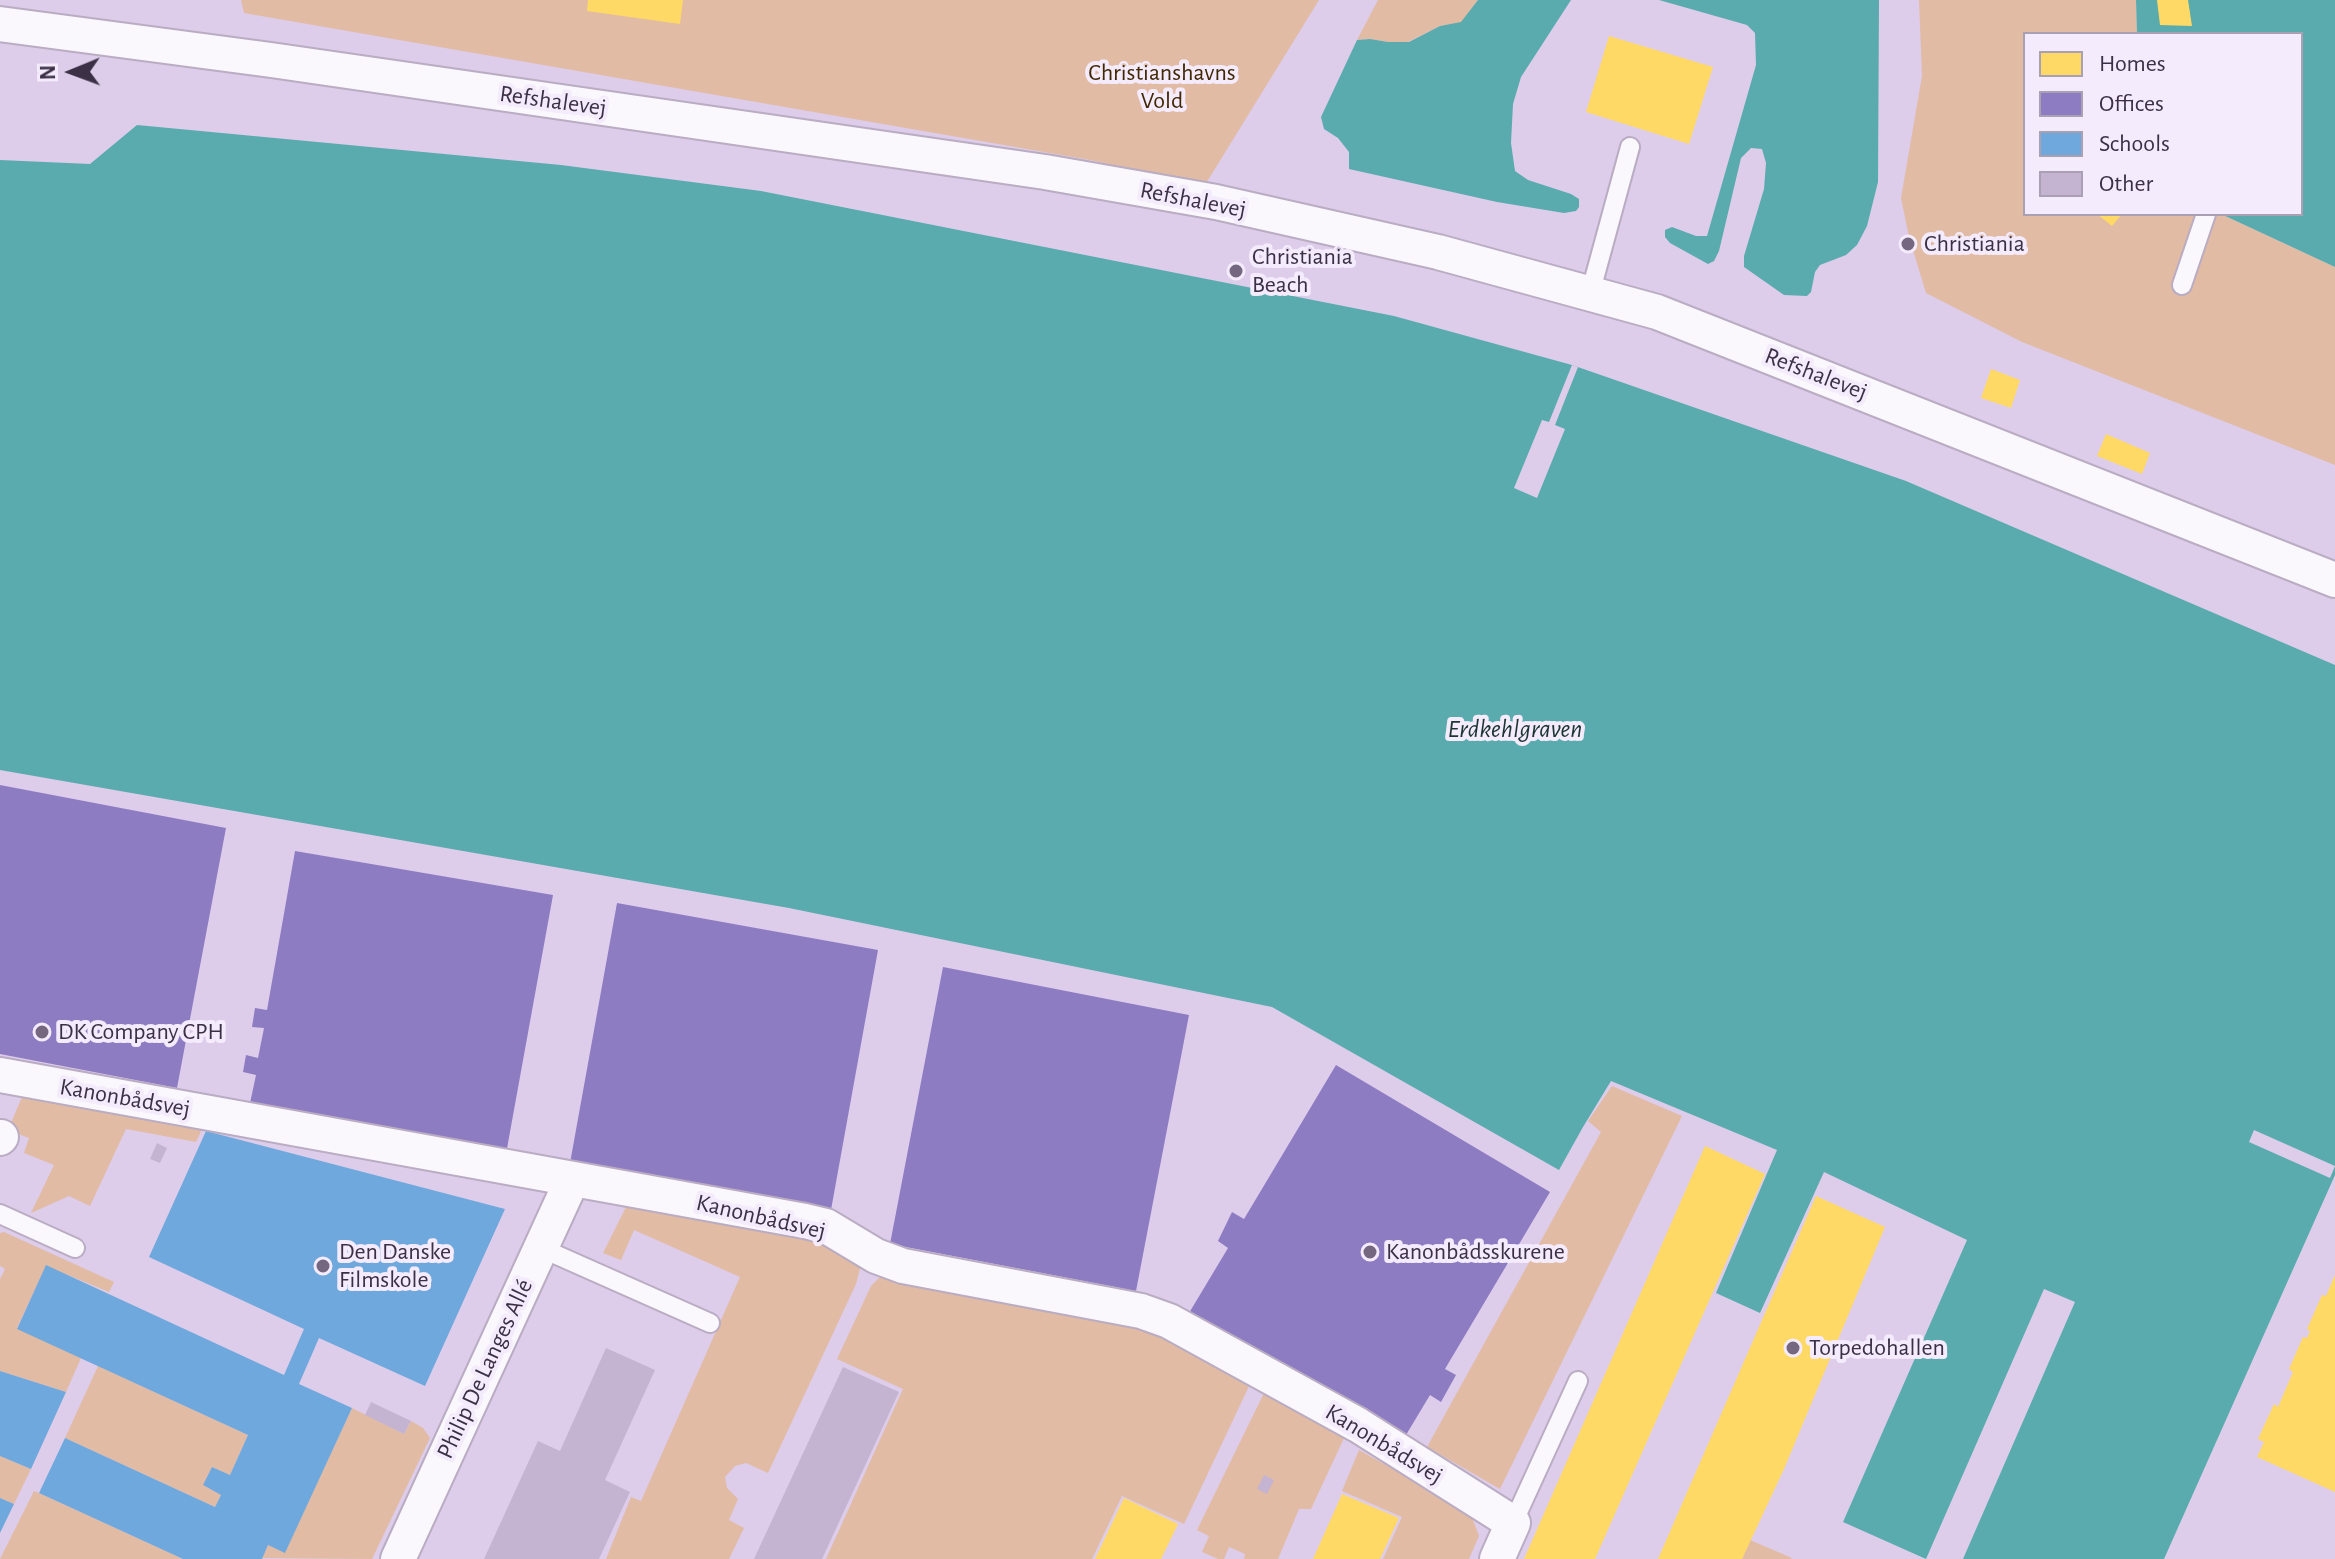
<!DOCTYPE html>
<html>
<head>
<meta charset="utf-8">
<style>
  body { margin:0 }
  #map { position:relative; width:2335px; height:1559px; overflow:hidden; background:#ddcdea; font-family:"Alegreya Sans",sans-serif }
  canvas { display:block }
  .legend { position:absolute; left:2023px; top:32px; width:280px; height:184px; box-sizing:border-box; background:#f4ebfc; border:2px solid #aaa0b3; margin:0; padding:10px 14px; list-style:none; font-size:24px; color:#3b3045 }
  .legend li { display:flex; align-items:center; gap:16px; height:40px }
  .legend b { width:40px; border:2px solid #aaa0b3 }
  .north { position:absolute; left:32px; top:32px; width:80px; height:80px; -webkit-text-stroke:6px #f4ebfc; paint-order:stroke; rotate:269deg; font-size:22px; font-weight:700; line-height:32px; text-align:center; color:#3b3045 }
  .north::after { content:''; display:block; margin:auto; width:28px; height:36px; background:#3b3045; clip-path:polygon(50% 0,100% 100%,50% 72%,0 100%) }
</style>
</head>
<body>
<div id="map">
<canvas width="2335" height="1559"></canvas>
<ul class="legend">
<li><b style="height:22px;background:#ffd966"></b>Homes</li>
<li><b style="height:22px;background:#8e7cc3"></b>Offices</li>
<li><b style="height:22px;background:#6fa8dc"></b>Schools</li>
<li><b style="height:22px;background:#c4b4d1"></b>Other</li>
</ul>
<div class="north">N</div>
</div>
<script>
const c = document.querySelector('canvas').getContext('2d');
c.lineJoin = 'round';
function fill(path, color) { c.fillStyle = color; c.fill(path, 'evenodd'); }
const poly = rows => new Path2D(rows.map(r => 'M' + r).join(''));
function trace(path, color, width, dash) { c.strokeStyle = color; c.lineWidth = width; c.lineCap = dash ? 'butt' : 'round'; c.setLineDash(dash || []); c.stroke(path); }
function drawText(font, color, halo, rows, align = 'center') {
  c.font = font + ' "Alegreya Sans",sans-serif'; c.lineWidth = 8; c.setLineDash([]); c.textBaseline = 'middle'; c.strokeStyle = halo; c.fillStyle = color; for (const [text, x, y, turn = 0] of rows) {
    c.save(); c.translate(x, y); c.rotate((+turn || 0) * Math.PI / 180); c.textAlign = isNaN(turn) ? turn : align; if (halo) c.strokeText(text, 0, 0); c.fillText(text, 0, 0); c.restore();
  }
}
fill(poly([
  [241,0,1319,0,1205,185,1090,160,244,13],
  [1378,0,1478,0,1461,23,1440,26,1408,42,1388,42,1370,39,1357,40],
  [1919,0,2136,0,2137,34,2025,34,2025,214,2221,214,2335,267,2335,465,2022,342,1926,293,1909,237,1901,198,1922,76],
  [1612,1086,1682,1116,1500,1489,1427,1447,1601,1132,1588,1121],
  [22,1097,202,1129,196,1142,126,1129,90,1206,69,1196,31,1213,54,1165,24,1153,29,1138,8,1130],
  [626,1207,802,1233,829,1244,861,1265,856,1284,768,1473,746,1463,735,1466,725,1477,727,1488,738,1499,729,1520,744,1528,729,1559,606,1559,631,1497,641,1501,740,1277,634,1230,621,1260,603,1253],
  [4,1232,114,1282,109,1292,46,1266,17,1328,81,1358,66,1392,0,1371,0,1279,5,1269,0,1266,0,1233],
  [882,1275,1138,1325,1174,1341,1250,1384,1184,1524,1122,1496,1092,1559,826,1559,903,1389,837,1359,871,1286],
  [98,1366,248,1435,230,1475,212,1467,203,1485,221,1495,215,1507,65,1438],
  [1264,1393,1345,1436,1311,1509,1299,1509,1278,1559,1244,1559,1245,1554,1229,1547,1224,1559,1218,1559,1202,1552,1209,1536,1197,1530],
  [352,1408,404,1434,411,1421,423,1428,430,1438,372,1559,262,1558,268,1545,285,1552],
  [1359,1450,1470,1512,1479,1536,1469,1559,1383,1559,1402,1517,1342,1491],
  [0,1456,31,1469,14,1504,0,1498],
  [34,1491,39,1493,183,1559,0,1559],
  [1750,1540,1792,1558,1791,1559,1742,1559]
]), '#e1bba3');
fill(poly([
  [1478,0,1571,0,1521,77,1513,104,1511,143,1515,171,1528,180,1571,194,1579,199,1579,207,1576,211,1564,213,1497,202,1349,169,1349,152,1338,138,1324,129,1321,117,1357,40,1370,39,1388,42,1409,42,1440,26,1461,22],
  [1659,0,1879,0,1878,182,1867,226,1857,245,1846,255,1820,265,1815,272,1811,292,1807,296,1784,295,1744,267,1744,256,1764,189,1766,163,1762,149,1751,148,1741,158,1719,251,1714,261,1708,264,1670,243,1665,237,1665,230,1672,227,1696,236,1707,236,1756,65,1755,33,1747,25],
  [2136,0,2335,0,2335,267,2221,214,2301,214,2301,34,2137,34],
  [137,125,561,165,761,191,1394,316,1572,365,1906,481,2335,665,2335,1175,2164,1559,1963,1559,2075,1302,2044,1289,1926,1559,1843,1522,1967,1240,1824,1172,1760,1313,1716,1293,1777,1150,1611,1081,1583,1127,1559,1170,1272,1007,789,908,0,770,0,160,90,164]
]), '#59abae');
fill(poly([
  [1572,365,1578,367,1555,425,1565,429,1537,498,1514,488,1542,420,1549,422],
  [2254,1130,2335,1166,2330,1178,2249,1142]
]), '#ddcdea');
fill(poly([
  [588,0,683,0,680,24,587,11],
  [2157,0,2188,0,2192,26,2160,25],
  [1609,36,1713,67,1689,144,1586,112],
  [2097,214,2122,214,2112,226],
  [1991,369,2020,380,2011,408,1981,398],
  [2106,434,2150,453,2142,474,2097,456],
  [1705,1146,1765,1174,1595,1559,1524,1559],
  [1816,1196,1885,1227,1784,1469,1742,1559,1658,1559],
  [2335,1275,2335,1492,2257,1457,2264,1442,2258,1439,2274,1404,2278,1407,2293,1372,2289,1369,2303,1337,2307,1338,2310,1331,2307,1329,2322,1295,2326,1296],
  [1342,1494,1399,1518,1380,1559,1313,1559],
  [1124,1498,1178,1524,1161,1559,1095,1559]
]), '#ffd966');
fill(poly([
  [0,785,226,828,177,1088,0,1054],
  [295,851,553,895,506,1154,249,1108,256,1075,243,1072,246,1055,258,1058,264,1028,252,1027,255,1008,267,1010],
  [617,903,878,950,831,1210,570,1163],
  [943,967,1189,1015,1136,1291,890,1244],
  [1336,1065,1550,1192,1445,1369,1456,1375,1441,1402,1430,1395,1403,1440,1189,1313,1228,1248,1218,1241,1232,1212,1244,1219]
]), '#8e7cc3');
fill(poly([
  [206,1131,505,1209,425,1386,319,1338,299,1384,352,1408,285,1553,268,1545,262,1559,183,1559,39,1493,65,1438,215,1507,221,1495,203,1485,212,1467,230,1475,248,1435,17,1329,46,1265,284,1375,304,1329,149,1257],
  [0,1371,66,1392,31,1469,0,1456],
  [0,1498,14,1504,0,1533]
]), '#6fa8dc');
fill(poly([
  [157,1143,167,1148,160,1163,150,1159],
  [606,1348,655,1370,605,1480,630,1492,599,1559,484,1559,538,1441,560,1451],
  [843,1367,899,1392,822,1559,754,1559],
  [371,1402,411,1421,404,1434,365,1415],
  [1264,1475,1274,1480,1267,1494,1257,1489]
]), '#c4b4d1');
const lane = poly([
  [2182,285,2206,214],
  [1590,294,1630,147],
  [0,1214,75,1248],
  [541,1248,710,1323],
  [1513,1523,1578,1381]
]);
const street = poly([
  [0,24,271,60,1045,172,1216,202,1438,252,1657,312,2335,580],
  [0,1075,805,1221,826,1226,876,1256,903,1266,1141,1311,1169,1321,1358,1425,1513,1523,1497,1559],
  [0,1138,1,1137],
  [398,1559,572,1180]
]);
trace(lane, '#b9acc3', 22);
trace(street, '#b9acc3', 38);
trace(lane, '#faf8fc', 18);
trace(street, '#faf8fc', 34);
for (const [x, y, r, color] of [
  [1908,244,8,"#74677f"],
  [1236,271,8,"#74677f"],
  [42,1032,8,"#74677f"],
  [1370,1252,8,"#74677f"],
  [323,1266,8,"#74677f"],
  [1793,1348,8,"#74677f"]
]) { const dot = new Path2D(); dot.arc(x, y, r, 0, 2 * Math.PI); c.fillStyle = color; c.fill(dot); trace(dot, '#f4ebfc', 3); }
drawText('24px', '#412702', '#f4ebfc', [
  ["Christianshavns",1162,73],
  ["Vold",1162,101]
]);
drawText('24px', '#3b3045', '#f4ebfc', [
  ["Refshalevej",553,101,8],
  ["Refshalevej",1193,200,11],
  ["Refshalevej",1816,374,21],
  ["Kanonbådsvej",125,1098,10],
  ["Kanonbådsvej",761,1217,13],
  ["Philip De Langes Allé",485,1369,-65],
  ["Kanonbådsvej",1384,1444,31]
]);
drawText('24px', '#3b3045', '#f4ebfc', [
  ["Christiania",1924,244],
  ["Christiania",1252,257],
  ["Beach",1252,285],
  ["DK Company CPH",58,1032],
  ["Den Danske",339,1252],
  ["Filmskole",339,1280],
  ["Kanonbådsskurene",1386,1252],
  ["Torpedohallen",1809,1348]
], 'left');
drawText('italic 26px', '#1c3533', '#f4ebfc', [
  ["Erdkehlgraven",1515,729]
]);
</script>
</body>
</html>
